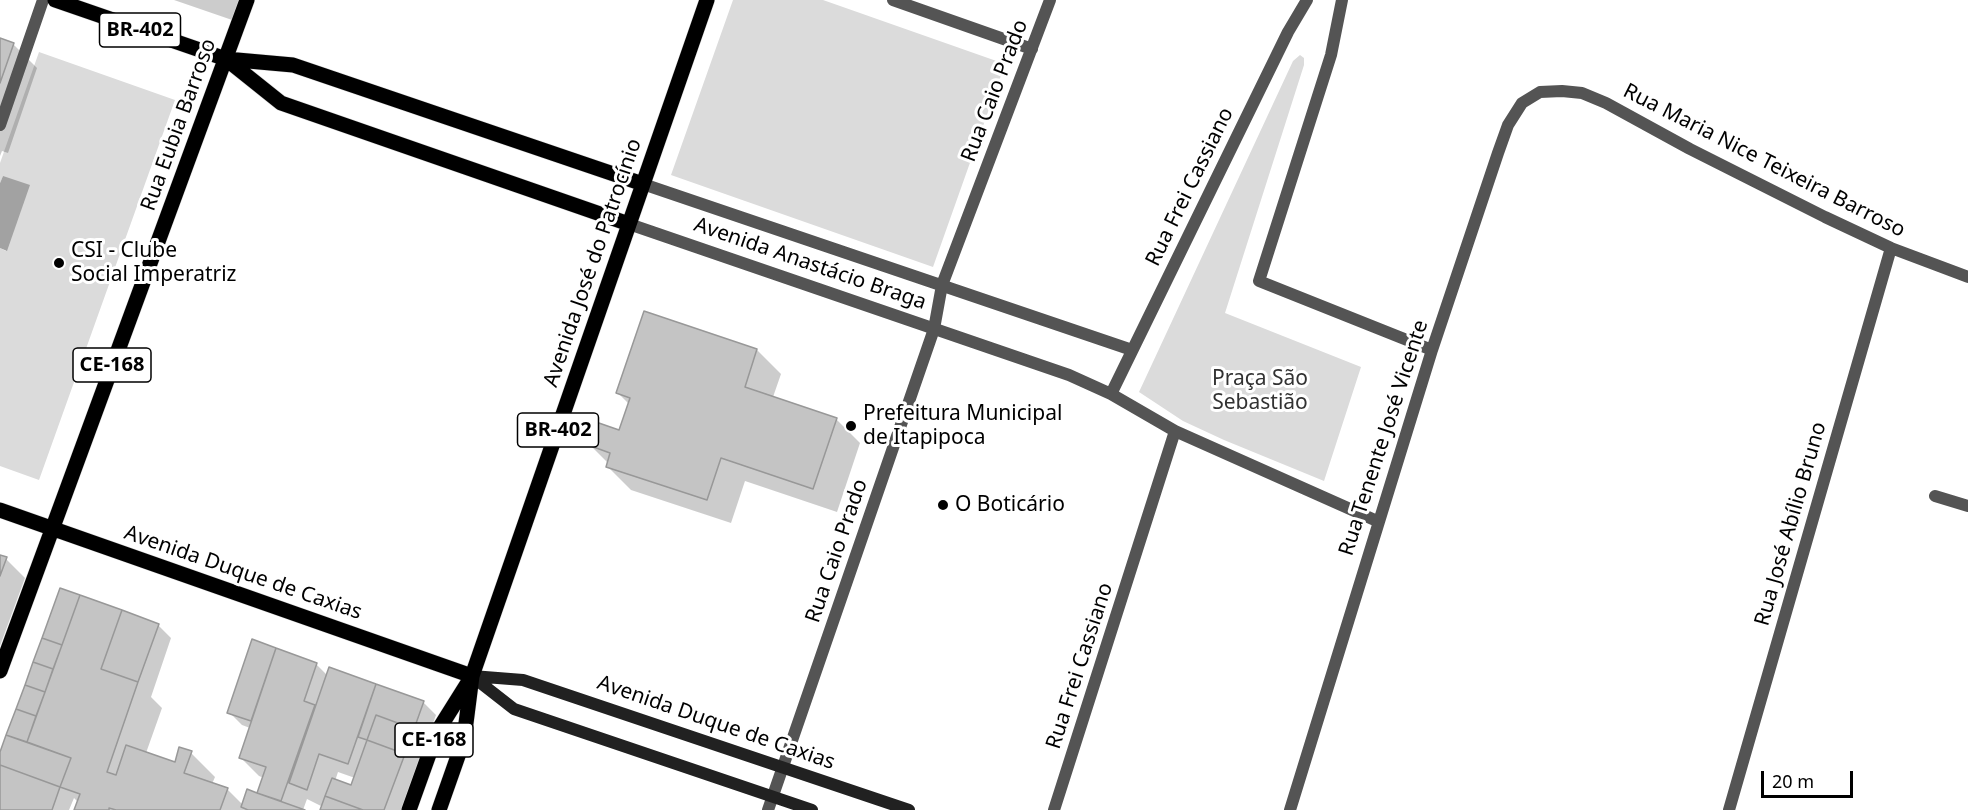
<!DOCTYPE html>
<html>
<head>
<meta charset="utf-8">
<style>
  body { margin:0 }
  #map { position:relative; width:1968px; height:810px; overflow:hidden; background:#fff; font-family:"Noto Sans",sans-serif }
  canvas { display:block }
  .scale { position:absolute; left:1761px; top:771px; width:92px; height:27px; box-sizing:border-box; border:3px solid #000; border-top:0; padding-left:8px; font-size:18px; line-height:21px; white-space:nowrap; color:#000; -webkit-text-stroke:4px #fff; paint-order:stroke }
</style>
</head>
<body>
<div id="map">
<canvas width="1968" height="810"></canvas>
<div class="scale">20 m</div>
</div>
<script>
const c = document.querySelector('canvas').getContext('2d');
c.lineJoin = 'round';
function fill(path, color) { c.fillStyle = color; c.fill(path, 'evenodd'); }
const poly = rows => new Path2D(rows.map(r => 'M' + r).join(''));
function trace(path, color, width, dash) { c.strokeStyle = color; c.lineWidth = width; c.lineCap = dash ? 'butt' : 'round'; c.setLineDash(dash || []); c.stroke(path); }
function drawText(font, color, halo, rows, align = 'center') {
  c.font = font + ' "Noto Sans",sans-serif'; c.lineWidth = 6; c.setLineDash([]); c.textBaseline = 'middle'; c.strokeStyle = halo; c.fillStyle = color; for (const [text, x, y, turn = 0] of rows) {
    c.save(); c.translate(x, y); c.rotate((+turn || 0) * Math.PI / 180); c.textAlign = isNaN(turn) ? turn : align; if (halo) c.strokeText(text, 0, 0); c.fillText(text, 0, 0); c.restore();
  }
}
fill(poly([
  [733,0,823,0,1005,64,933,267,671,175],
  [39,52,175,100,39,480,0,466,0,248,6,251,3,176,0,183,0,163],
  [1300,55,1304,58,1304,65,1225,313,1361,367,1324,481,1224,440,1183,421,1139,392,1293,61]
]), '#dbdbdb');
fill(poly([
  [3,176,30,185,7,251,0,248,0,183]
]), '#a2a2a2');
fill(poly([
  [174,0,242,0,235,21],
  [0,40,13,44,37,68,8,153,2,151,0,156],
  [645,313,757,350,781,374,773,397,836,419,860,443,837,512,745,481,731,523,631,490,607,466,608,463,590,445,620,432,629,404,618,393],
  [0,556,6,559,25,578,0,646],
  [61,590,158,625,171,638,151,697,162,708,146,753,176,764,191,753,215,777,212,784,227,789,243,805,258,795,264,778,259,776,240,757,250,728,242,725,229,712,253,641,316,664,328,676,330,669,423,702,436,715,402,810,322,810,323,807,307,799,303,810,76,810,79,803,74,798,69,810,0,810,0,756],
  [338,772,355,778,352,787,335,781]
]), '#0003');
const building = poly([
  [0,38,14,43,0,83,0,38],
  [644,311,757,349,745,387,837,418,813,489,721,458,707,500,606,467,610,453,588,445,596,422,619,430,630,398,616,393,644,311],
  [0,555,7,557,0,576,0,555],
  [60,588,80,595,62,645,42,638,60,588],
  [80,595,122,610,101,669,138,682,107,772,116,775,126,745,175,762,179,747,192,751,184,773,228,788,220,810,116,810,109,808,109,810,74,810,80,794,60,787,71,758,27,742,80,595],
  [122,610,159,624,138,682,101,669,122,610],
  [42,638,62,645,53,669,33,662,42,638],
  [252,639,276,648,251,721,227,713,252,639],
  [276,648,317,663,304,701,315,705,281,801,257,793,266,767,239,758,276,648],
  [33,662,53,669,45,692,25,685,33,662],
  [329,667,376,684,348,764,319,754,307,790,289,783,329,667],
  [376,684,424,701,414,729,376,715,367,740,358,737,376,684],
  [25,685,45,692,36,716,16,709,25,685],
  [16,709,36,716,27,742,6,735,16,709],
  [376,715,414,729,405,754,367,740,376,715],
  [6,735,71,758,60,787,0,765,0,752,6,735],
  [367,740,405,754,384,810,363,810,325,796,332,778,351,785,367,740],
  [0,765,60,787,52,810,0,810,0,765],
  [247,789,257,793,305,810,248,810,241,807,247,789],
  [325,796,363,810,320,810,325,796]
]);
fill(building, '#c4c4c4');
trace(building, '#989898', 1.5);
const primary = poly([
  [55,0,226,59,293,65,643,184],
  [226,59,281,103,629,224],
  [0,510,472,676],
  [0,671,247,0],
  [409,810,437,732,469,681],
  [439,810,464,739,472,676,707,0]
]);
trace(primary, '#dbdbdb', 16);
trace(poly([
  [893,0,1032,49],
  [1342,0,1331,55,1259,281,1432,350],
  [0,125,43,0],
  [643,184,1132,350],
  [629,224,1069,375,1111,394,1175,431,1377,521],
  [1111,394,1288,32,1307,0],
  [1935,496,1968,506],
  [768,810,934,329,942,285,1050,0],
  [1054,810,1175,431],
  [1290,810,1432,350,1498,153,1508,125,1522,103,1540,92,1562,91,1582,93,1606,103,1690,149,1825,217,1891,248,1968,277],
  [1729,810,1891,248]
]), '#545454', 12);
trace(poly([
  [472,676,523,680,909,810],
  [473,677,514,709,812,810]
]), '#212121', 12);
trace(primary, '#000', 15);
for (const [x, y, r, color] of [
  [59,263,6,"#000"],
  [851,426,6,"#000"],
  [943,505,6,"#000"]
]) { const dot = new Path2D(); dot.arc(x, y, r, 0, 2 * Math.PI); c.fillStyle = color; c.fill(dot); trace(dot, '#fff', 2); }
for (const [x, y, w] of [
  [140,30,81],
  [112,365,78],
  [558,430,81],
  [434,740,78]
]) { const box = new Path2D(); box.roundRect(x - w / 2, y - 17, w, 34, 4.5); c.fillStyle = '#fff'; c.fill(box); trace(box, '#000', 1.5); }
drawText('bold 20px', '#000', null, [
  ["BR-402",140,30],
  ["CE-168",112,365],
  ["BR-402",558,430],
  ["CE-168",434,740]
]);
drawText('21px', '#000', '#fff', [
  ["Rua Caio Prado",995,91,-69],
  ["Rua Eubia Barroso",179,125,-70],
  ["Rua Maria Nice Teixeira Barroso",1764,161,27],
  ["Rua Frei Cassiano",1190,187,-64],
  ["Avenida José do Patrocínio",593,263,-71],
  ["Avenida Anastácio Braga",810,264,19],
  ["Rua Tenente José Vicente",1384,438,-72],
  ["Rua José Abílio Bruno",1791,524,-74],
  ["Rua Caio Prado",837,551,-71],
  ["Avenida Duque de Caxias",243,573,19],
  ["Rua Frei Cassiano",1080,666,-72],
  ["Avenida Duque de Caxias",716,723,19]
]);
drawText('21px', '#000', '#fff', [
  ["CSI - Clube",71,251],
  ["Social Imperatriz",71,275],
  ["Prefeitura Municipal",863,414],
  ["de Itapipoca",863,438],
  ["O Boticário",955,505]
], 'left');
drawText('21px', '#323232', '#fff', [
  ["Praça São",1260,379],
  ["Sebastião",1260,403]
]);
</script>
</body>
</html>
